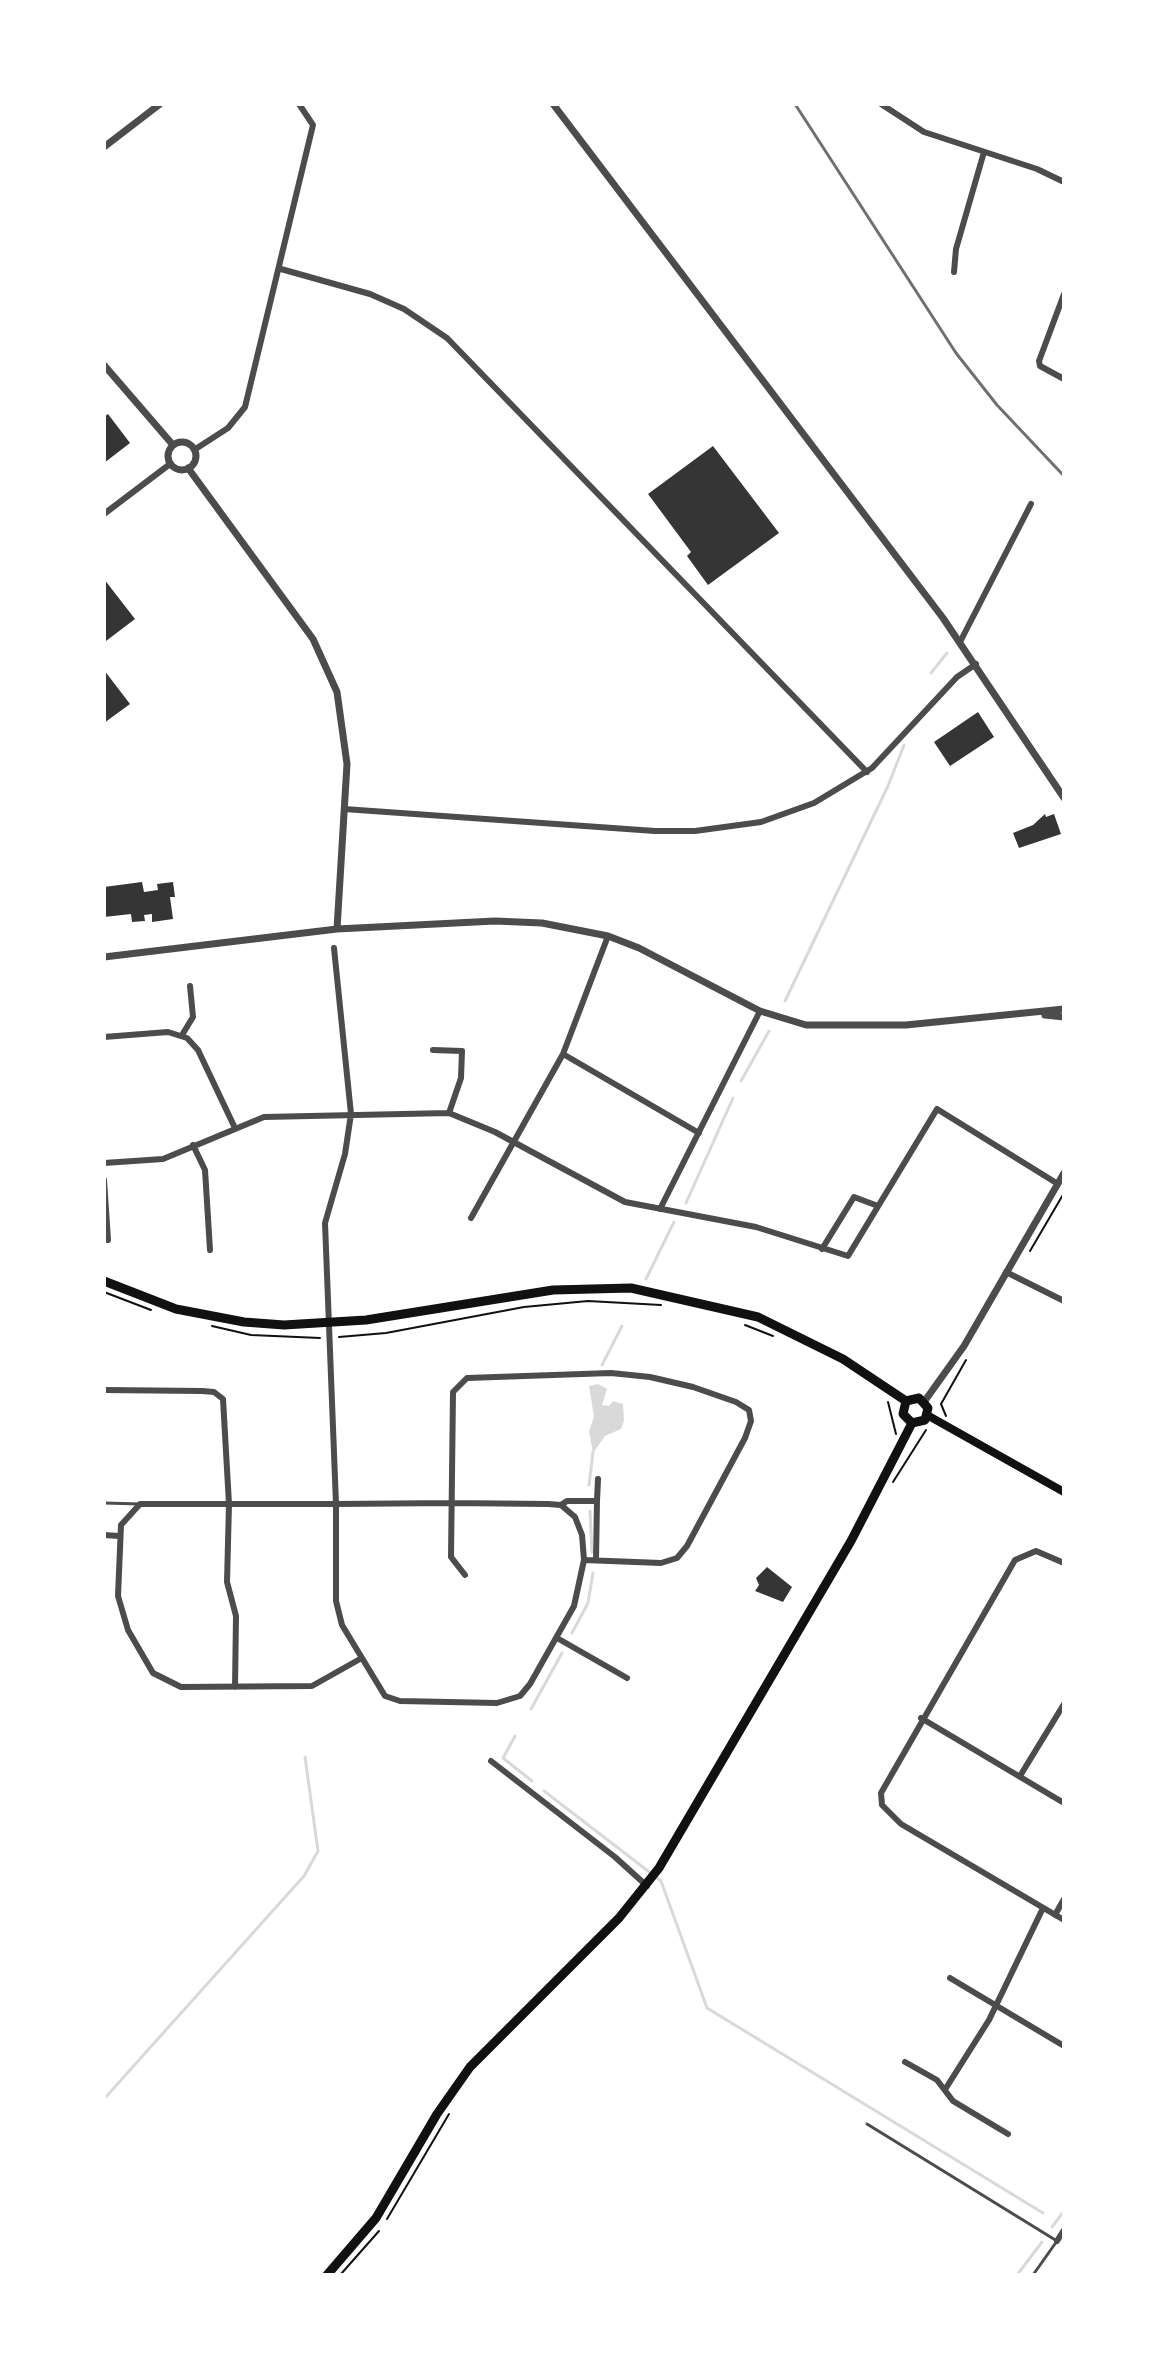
<!DOCTYPE html>
<html>
<head>
<meta charset="utf-8">
<style>
  body { margin:0 }
  #map { position:relative; width:1168px; height:2379px; overflow:hidden; background:#fff; font-family:"DejaVu Sans",sans-serif }
  canvas { display:block }
  .frame { position:absolute; inset:0; border:106px solid #fff; pointer-events:none }
</style>
</head>
<body>
<div id="map">
<canvas width="1168" height="2379"></canvas>
<div class="frame"></div>
</div>
<script>
const c = document.querySelector('canvas').getContext('2d');
c.lineJoin = 'round';
function fill(path, color) { c.fillStyle = color; c.fill(path, 'evenodd'); }
const poly = rows => new Path2D(rows.map(r => 'M' + r).join(''));
function trace(path, color, width, dash) { c.strokeStyle = color; c.lineWidth = width; c.lineCap = dash ? 'butt' : 'round'; c.setLineDash(dash || []); c.stroke(path); }
fill(poly([
  [598,1384,607,1389,602,1405,609,1406,613,1401,623,1404,624,1421,621,1429,605,1436,593,1453,589,1431,594,1417,589,1386]
]), '#d9d9d9');
trace(poly([
  [931,673,947,653],
  [785,1001,888,786,904,745],
  [741,1081,769,1031],
  [686,1203,733,1098],
  [646,1279,674,1222],
  [602,1365,622,1326],
  [589,1485,593,1452],
  [590,1511,592,1552],
  [572,1633,588,1603,593,1573],
  [531,1709,562,1653],
  [515,1736,503,1758,532,1781],
  [544,1791,661,1881,707,2008,1043,2213],
  [104,2099,304,1876,318,1851,305,1757],
  [1052,2227,1064,2211],
  [1017,2275,1042,2242]
]), '#d9d9d9', 3);
fill(poly([
  [108,414,130,443,104,463,104,417],
  [713,446,779,533,708,585,687,556,691,552,648,494],
  [104,579,135,619,106,641,104,639],
  [104,670,130,704,104,723],
  [978,712,994,737,950,766,934,742],
  [1045,814,1046,817,1054,814,1061,834,1019,848,1013,833,1033,825],
  [142,882,144,892,158,890,157,884,173,882,175,897,170,897,173,919,152,922,152,914,144,915,145,921,132,922,131,914,104,917,104,887],
  [767,1567,792,1587,783,1602,755,1591,759,1585,756,1578]
]), '#353535');
trace(poly([
  [1030,1251,1064,1193],
  [104,1292,151,1310],
  [745,1325,773,1336],
  [212,1326,251,1335,320,1338],
  [339,1337,386,1333,524,1307,588,1301,661,1305],
  [888,1402,896,1434],
  [946,1416,941,1404,966,1360],
  [893,1482,926,1430],
  [387,2219,449,2114],
  [341,2274,379,2231]
]), '#111', 2);
trace(poly([
  [104,1503,140,1504],
  [867,2124,1057,2241,1033,2275]
]), '#4c4c4c', 3);
trace(poly([
  [881,104,924,132,1037,169,1064,182],
  [281,269,370,294,404,309,447,338,867,772],
  [954,272,956,249,984,152],
  [1064,294,1039,361,1040,366,1064,379],
  [194,450,228,428,245,407,313,125,299,104],
  [104,514,170,464],
  [960,642,1031,504],
  [344,809,655,831,695,831,761,822,814,803,872,768,957,677,976,664],
  [334,948,351,1114,345,1154,325,1223,336,1504,336,1601,342,1625,385,1696,400,1701,497,1703,520,1696,530,1684,574,1606,584,1560,582,1535,575,1517,561,1505,548,1504,452,1503,336,1504,140,1504,121,1525,118,1596,128,1630,153,1673,181,1687,312,1686,360,1659],
  [182,1035,193,1017,190,986],
  [104,1037,168,1032,187,1038,198,1050,234,1126],
  [433,1050,462,1051,461,1078,449,1113],
  [563,1054,608,936],
  [193,1145,205,1170,210,1250],
  [104,1163,163,1159,264,1117,449,1113,495,1132,625,1202,756,1227,848,1256,937,1109,1058,1184],
  [104,1180,108,1240],
  [660,1209,760,1011],
  [471,1218,563,1054,699,1133],
  [822,1249,854,1197,878,1206],
  [1006,1272,1064,1301],
  [104,1390,202,1391,214,1392,223,1399,229,1504,227,1582,236,1616,235,1687],
  [597,1501,598,1479],
  [561,1505,567,1501,597,1501,596,1560],
  [104,1535,119,1536],
  [1064,1563,1036,1551,1015,1560,881,1793,882,1805,901,1824,1064,1920],
  [465,1575,451,1557,453,1392,467,1378,611,1373,650,1377,693,1387,736,1402,749,1410,751,1421,745,1438,687,1546,677,1558,661,1563,584,1560],
  [557,1638,627,1678],
  [921,1718,1064,1803],
  [491,1761,615,1857,647,1886],
  [1020,1776,1064,1704],
  [1055,1915,1064,1899],
  [950,1978,1064,2046],
  [905,2062,937,2080,953,2101,1008,2134],
  [946,2088,989,2020,1043,1908],
  [1057,2241,1064,2230]
]), '#4c4c4c', 6);
trace(poly([
  [553,104,943,618,1064,798],
  [104,147,160,104],
  [104,365,173,445],
  '168 456a14 14 0 1 1 28 0a14 14 0 1 1-28 0Z',
  [188,468,313,639,337,692,347,764,337,929],
  [104,957,337,929,495,921,542,923,608,936,639,948,760,1011,806,1025,906,1025,1064,1009],
  [1045,1015,1064,1017],
  [924,1402,964,1346,1064,1173]
]), '#4c4c4c', 7);
trace(poly([
  [927,1415,1064,1492]
]), '#111', 8);
trace(poly([
  [104,1281,176,1309,244,1322,284,1325,366,1320,553,1290,631,1288,758,1317,843,1359,906,1401],
  [906,1401,919,1398,928,1408,925,1420,912,1423],
  [906,1401,903,1414,912,1423],
  [327,2275,376,2218,437,2114,470,2067,619,1918,659,1868,851,1541,912,1423]
]), '#111', 9);
trace(poly([
  [795,104,956,353,997,405,1064,476]
]), '#707070', 3);
</script>
</body>
</html>
